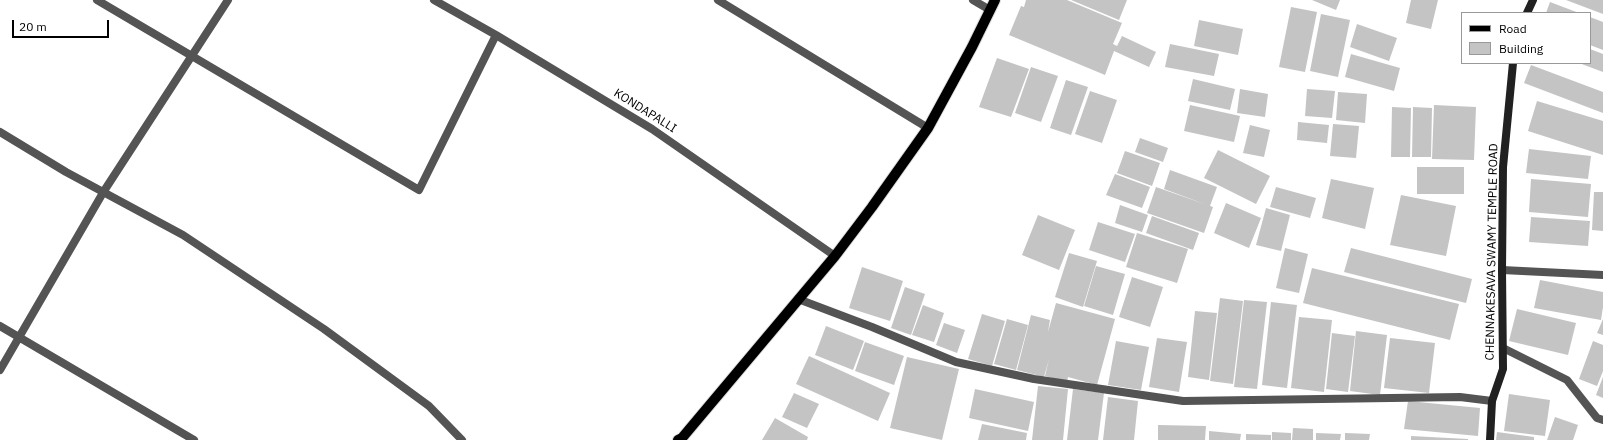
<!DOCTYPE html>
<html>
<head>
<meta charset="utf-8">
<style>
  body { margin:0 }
  #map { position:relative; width:1603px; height:440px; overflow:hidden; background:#fff; font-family:"IBM Plex Sans",sans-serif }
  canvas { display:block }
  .legend { position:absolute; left:1461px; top:12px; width:130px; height:52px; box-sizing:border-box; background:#fff; border:1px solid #999; margin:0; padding:5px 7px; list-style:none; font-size:12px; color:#000 }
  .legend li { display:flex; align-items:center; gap:8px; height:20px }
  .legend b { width:20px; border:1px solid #999 }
  .scale { position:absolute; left:12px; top:20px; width:97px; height:18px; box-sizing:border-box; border:2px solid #000; border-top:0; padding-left:5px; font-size:12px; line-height:14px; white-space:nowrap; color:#000; -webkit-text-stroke:3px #fff; paint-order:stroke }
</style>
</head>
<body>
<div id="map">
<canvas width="1603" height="440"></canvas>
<ul class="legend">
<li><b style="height:5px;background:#000"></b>Road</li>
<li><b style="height:11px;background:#c4c4c4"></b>Building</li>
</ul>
<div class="scale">20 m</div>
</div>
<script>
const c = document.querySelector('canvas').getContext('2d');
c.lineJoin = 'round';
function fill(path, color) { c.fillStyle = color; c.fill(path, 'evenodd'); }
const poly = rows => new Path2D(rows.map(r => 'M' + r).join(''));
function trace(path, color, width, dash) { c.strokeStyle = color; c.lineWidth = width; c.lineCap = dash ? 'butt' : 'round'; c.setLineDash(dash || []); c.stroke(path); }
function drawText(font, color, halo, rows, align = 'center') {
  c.font = font + ' "IBM Plex Sans",sans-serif'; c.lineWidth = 3; c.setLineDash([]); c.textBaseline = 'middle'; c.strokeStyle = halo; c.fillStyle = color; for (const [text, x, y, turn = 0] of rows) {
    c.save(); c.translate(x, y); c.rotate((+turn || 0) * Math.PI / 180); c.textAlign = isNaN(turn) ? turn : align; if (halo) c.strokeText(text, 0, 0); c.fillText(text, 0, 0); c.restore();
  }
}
fill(poly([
  [1026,0,1067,0,1122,23,1113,44,1117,46,1115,50,1122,36,1156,52,1149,67,1114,51,1105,75,1009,35,1021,6,1024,7],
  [1071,0,1127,0,1119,20],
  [1312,0,1340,0,1336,10],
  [1411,0,1438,0,1431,29,1406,23],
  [1566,0,1603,0,1603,14],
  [1550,2,1579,13,1546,13],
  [1291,7,1317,12,1305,72,1279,67],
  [1321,14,1350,20,1338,77,1310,71],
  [1590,17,1603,22,1603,50,1590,45],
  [1199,20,1243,29,1238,55,1194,46],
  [1357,24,1397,38,1389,61,1350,47],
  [1170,44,1219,54,1214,76,1165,67],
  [1590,49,1603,54,1603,72,1579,63,1590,63],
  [1351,54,1400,68,1394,91,1345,77],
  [997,58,1029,69,1011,117,979,107],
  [1531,65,1603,92,1603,113,1524,83],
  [1031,67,1058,76,1041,122,1015,113],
  [1193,79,1235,89,1230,110,1188,101],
  [1066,80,1088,87,1071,135,1050,128],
  [1240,89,1268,94,1265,117,1237,113],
  [1307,89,1335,91,1332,118,1305,116],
  [1090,91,1117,100,1102,143,1075,134],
  [1338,92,1367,94,1365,123,1336,120],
  [1537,101,1603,121,1603,155,1528,131],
  [1190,105,1240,116,1234,142,1184,131],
  [1434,105,1476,107,1474,160,1432,159],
  [1392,107,1411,108,1410,157,1391,157],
  [1413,107,1432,108,1431,157,1412,157],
  [1298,122,1329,125,1327,143,1297,140],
  [1333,124,1359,126,1356,158,1330,156],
  [1250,125,1270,130,1264,157,1243,153],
  [1140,138,1168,148,1163,162,1135,152],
  [1529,149,1591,156,1588,179,1526,173],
  [1218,150,1270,176,1256,204,1204,178],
  [1125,151,1160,163,1152,186,1117,173],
  [1417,167,1464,167,1464,194,1417,194],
  [1170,170,1217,187,1210,206,1164,189],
  [1115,174,1150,187,1142,208,1106,195],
  [1331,179,1374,188,1365,229,1322,218],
  [1531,179,1591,184,1588,217,1529,212],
  [1156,187,1213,207,1204,233,1147,213],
  [1276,187,1316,198,1310,218,1270,207],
  [1594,192,1603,192,1603,231,1592,230],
  [1401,195,1456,206,1446,256,1390,245],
  [1226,203,1261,218,1249,248,1214,233],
  [1120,205,1148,215,1142,232,1115,223],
  [1266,208,1290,215,1281,251,1256,245],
  [1038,215,1075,230,1059,270,1022,255],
  [1152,216,1199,233,1193,250,1146,233],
  [1531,217,1590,221,1588,246,1529,242],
  [1098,222,1135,234,1125,262,1089,250],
  [1137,233,1188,249,1177,283,1126,267],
  [1285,248,1308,254,1299,293,1276,288],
  [1351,248,1472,279,1466,303,1344,272],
  [1069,253,1097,261,1083,307,1055,297],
  [1096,266,1125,274,1113,315,1084,306],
  [862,267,903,281,890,321,849,308],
  [1312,268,1459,304,1450,340,1303,303],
  [1132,277,1163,287,1150,327,1119,317],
  [1540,280,1603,292,1603,307,1601,320,1534,308],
  [905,287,925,294,911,335,891,328],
  [1220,298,1243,301,1233,384,1210,381],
  [1244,300,1267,302,1257,389,1234,387],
  [1271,302,1297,305,1287,388,1262,385],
  [1056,303,1115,319,1097,385,1068,377,1067,382,1045,376,1049,359,1044,377,1017,370,1031,315,1050,320,1048,332],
  [923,305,944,313,934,342,912,335],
  [1517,309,1576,323,1568,355,1509,341],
  [1195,311,1217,313,1209,380,1188,377],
  [982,314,1005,321,992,366,968,359],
  [1299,317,1332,320,1324,392,1291,388],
  [1007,319,1028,325,1016,370,994,364],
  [1603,319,1603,335,1597,333],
  [944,323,965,330,957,353,936,345],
  [826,326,864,341,853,370,815,355],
  [1356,331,1387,335,1380,395,1350,391],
  [1332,333,1355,336,1348,392,1326,389],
  [1157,338,1187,342,1179,392,1149,387],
  [1390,338,1435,343,1429,393,1384,388],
  [1116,341,1149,347,1141,390,1108,385],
  [1593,341,1603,345,1603,371,1597,386,1579,379],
  [865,342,904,356,894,385,855,371],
  [809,356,890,393,878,421,796,384],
  [907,357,959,369,942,440,890,428],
  [1603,377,1603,398,1596,395],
  [1038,386,1068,389,1063,440,1032,440],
  [975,389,1034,402,1028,431,969,418],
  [1073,389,1104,393,1098,440,1067,440],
  [794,393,819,404,807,428,782,417],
  [1509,394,1550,400,1545,436,1504,431],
  [1108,397,1138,401,1134,440,1103,440],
  [1408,401,1480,408,1478,436,1404,429],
  [1555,417,1578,425,1573,440,1547,440],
  [775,418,808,437,807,440,762,440],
  [982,424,1027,433,1026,440,978,440],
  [1158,425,1206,426,1205,440,1158,440],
  [1293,428,1313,429,1313,440,1292,440],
  [1209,431,1241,434,1240,440,1209,440],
  [1272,432,1291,433,1291,440,1272,440],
  [1497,432,1534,437,1534,440,1496,440],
  [1316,433,1341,434,1340,440,1316,440],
  [1345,433,1370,434,1369,440,1345,440],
  [1246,434,1271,435,1271,440,1246,440],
  [1411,436,1468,439,1468,440,1411,440]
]), '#c4c4c4');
const primary = poly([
  [678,440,682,438,835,256,872,207,928,128,972,47,995,0]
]);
trace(primary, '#dbdbdb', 12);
trace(poly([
  [97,0,419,190,496,35],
  [434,0,496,35,652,129,835,256],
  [718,0,928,128],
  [973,0,990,10],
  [0,132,66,172,183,235,324,329,429,406,462,440],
  [1502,270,1603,275],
  [798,299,872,327,956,362,1034,379,1183,401,1460,397,1492,401],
  [0,326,194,440],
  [1503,348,1567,380,1597,418,1603,420],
  [0,370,104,191,228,0]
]), '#545454', 8);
trace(poly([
  [1527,13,1533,0],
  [1490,440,1492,401,1503,369,1502,270,1503,167,1513,63]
]), '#212121', 8);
trace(primary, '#000', 10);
drawText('12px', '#000', '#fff', [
  ["KONDAPALLI",645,111,32],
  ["CHENNAKESAVA SWAMY TEMPLE ROAD",1492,252,-89]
]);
</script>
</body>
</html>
